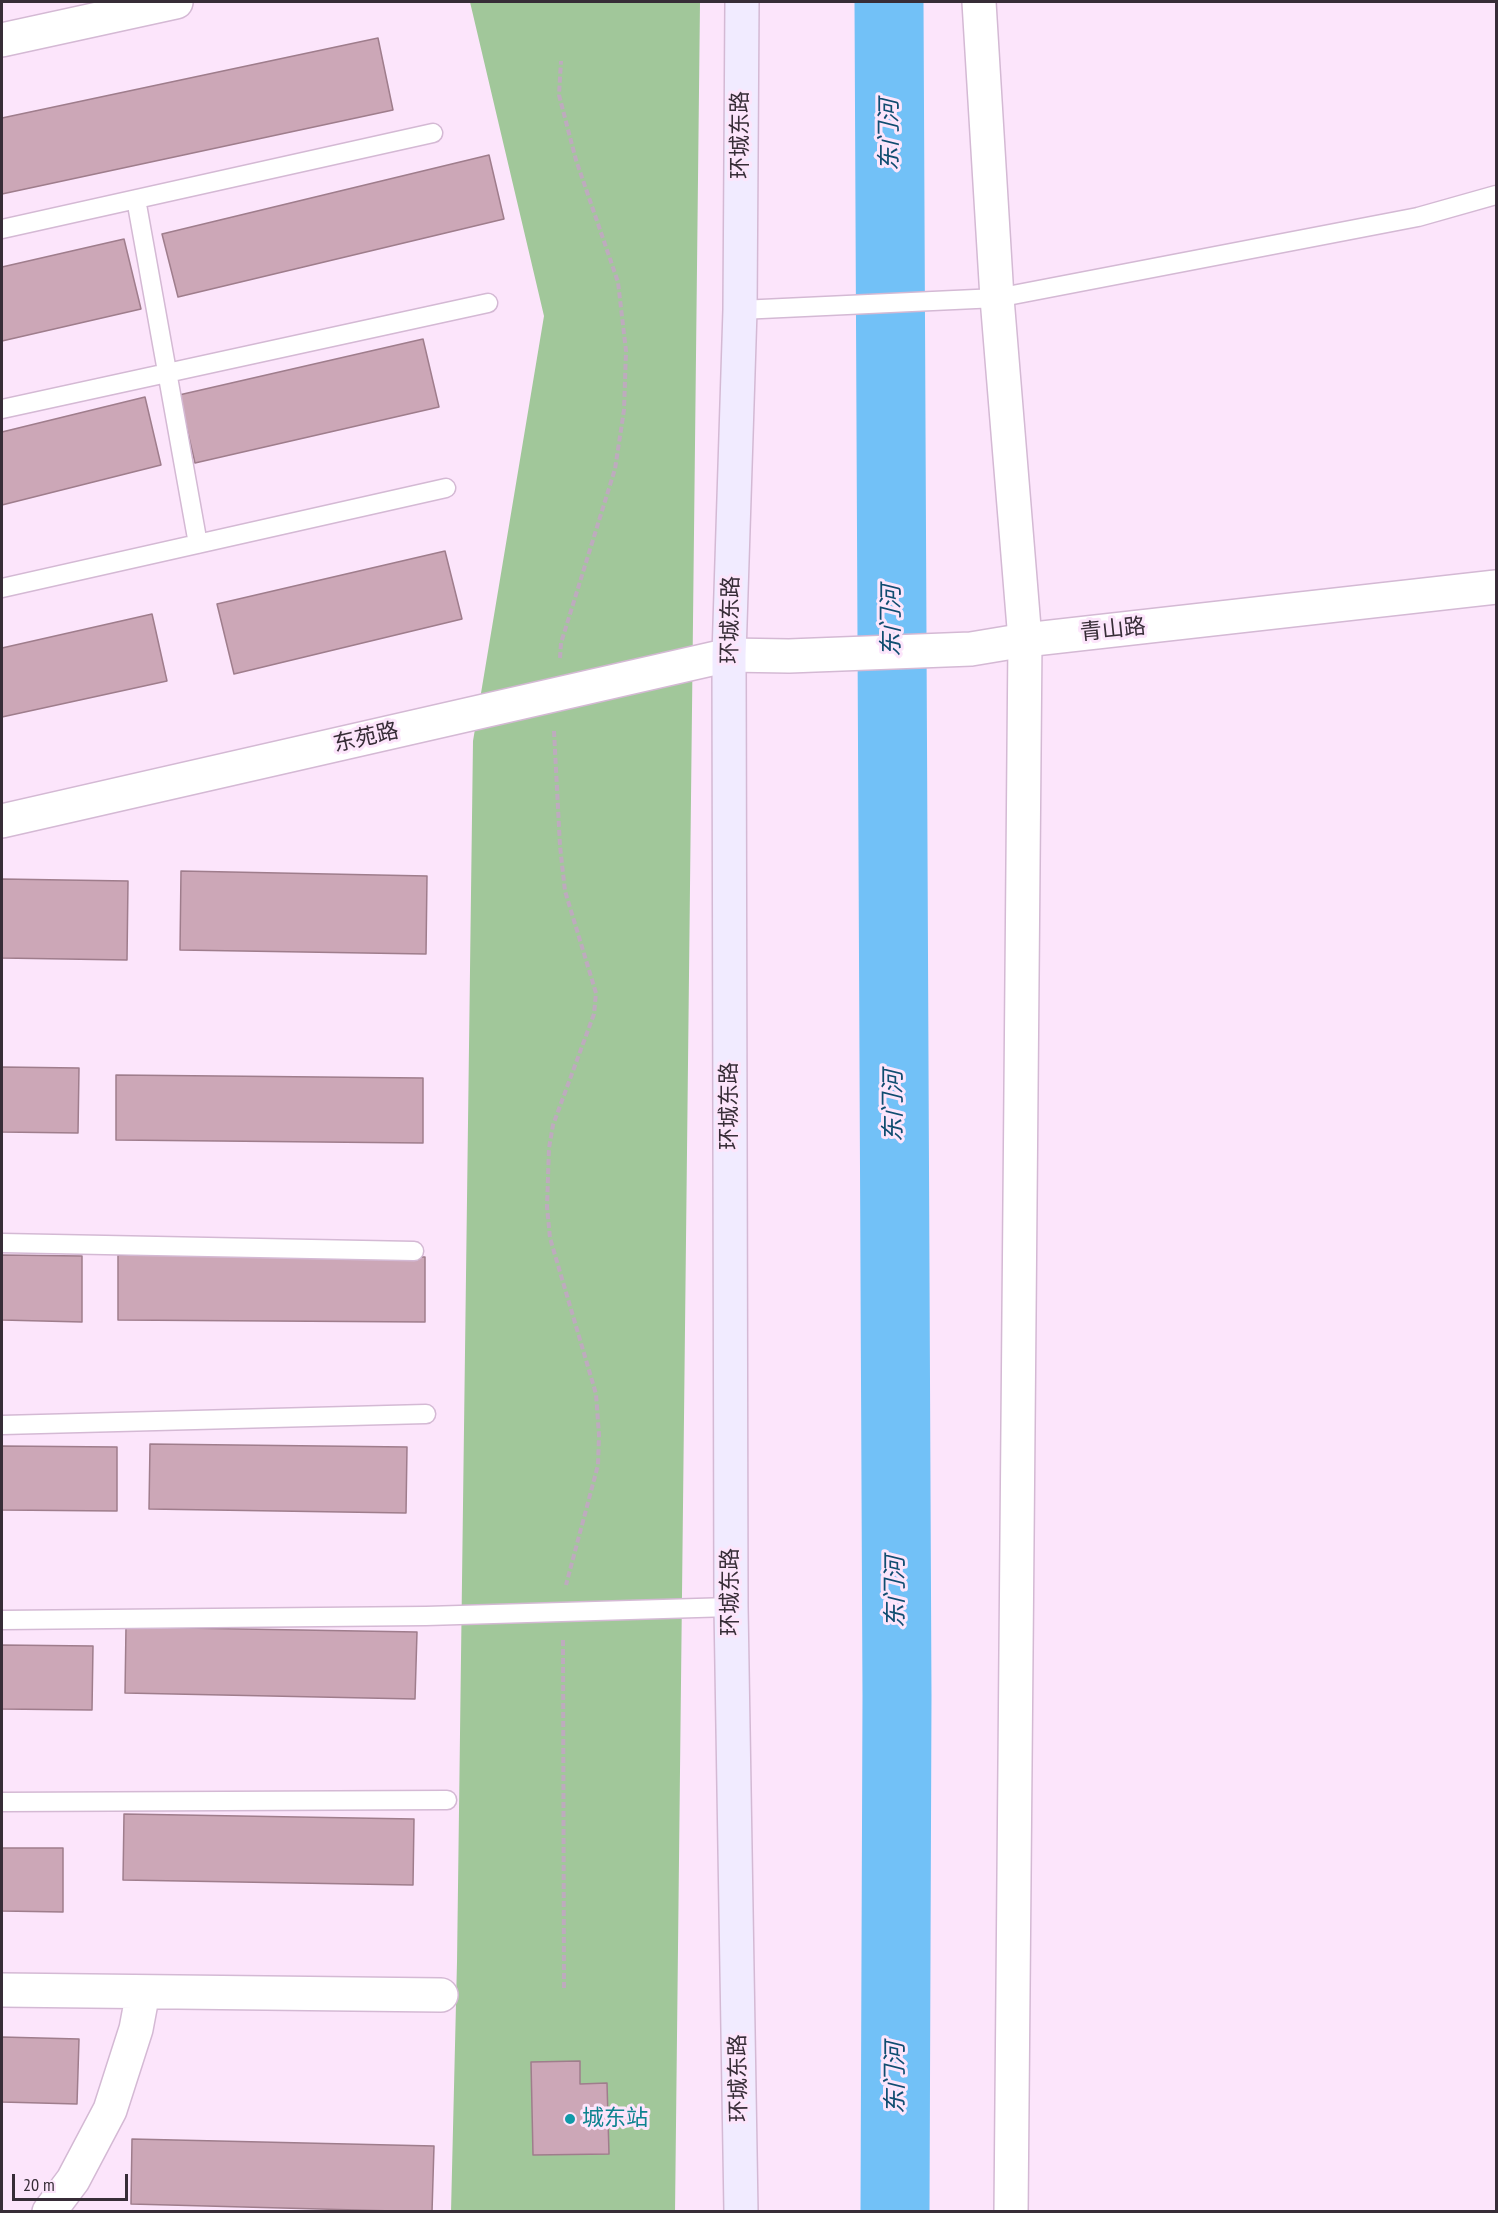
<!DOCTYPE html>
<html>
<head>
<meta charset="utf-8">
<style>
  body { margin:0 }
  #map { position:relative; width:1498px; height:2213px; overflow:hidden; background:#fce5fb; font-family:"PT Sans Narrow",sans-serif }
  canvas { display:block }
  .frame { position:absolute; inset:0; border:3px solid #372d37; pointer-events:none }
  .scale { position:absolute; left:12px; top:2174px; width:116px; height:27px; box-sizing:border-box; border:3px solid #372d37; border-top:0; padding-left:8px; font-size:18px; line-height:21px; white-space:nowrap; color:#372d37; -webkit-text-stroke:4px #fce5fb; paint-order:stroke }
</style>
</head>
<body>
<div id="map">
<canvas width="1498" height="2213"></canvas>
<div class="frame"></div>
<div class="scale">20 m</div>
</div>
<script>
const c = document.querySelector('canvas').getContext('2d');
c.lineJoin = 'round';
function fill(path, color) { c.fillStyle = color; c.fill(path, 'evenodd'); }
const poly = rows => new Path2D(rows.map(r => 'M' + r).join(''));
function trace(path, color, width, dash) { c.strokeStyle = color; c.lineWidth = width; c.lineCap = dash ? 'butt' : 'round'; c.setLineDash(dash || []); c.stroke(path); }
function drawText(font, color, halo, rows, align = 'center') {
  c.font = font + ' "PT Sans Narrow","Noto Sans SC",sans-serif'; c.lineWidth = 6; c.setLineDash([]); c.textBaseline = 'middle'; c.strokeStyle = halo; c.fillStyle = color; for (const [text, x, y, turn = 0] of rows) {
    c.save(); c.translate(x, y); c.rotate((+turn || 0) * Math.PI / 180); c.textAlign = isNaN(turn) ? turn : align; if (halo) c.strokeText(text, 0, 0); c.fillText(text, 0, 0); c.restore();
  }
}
fill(poly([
  [470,2,700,2,675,2211,451,2212,457,1962,473,741,544,316]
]), '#a1c79a');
trace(poly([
  [889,2,897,1695,895,2212]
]), '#72c1f7', 69);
const building = poly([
  [378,38,393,110,2,194,2,118,378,38],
  [489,155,504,219,178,297,162,234,489,155],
  [124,239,141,309,2,341,2,267,124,239],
  [423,339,439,407,195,463,179,395,423,339],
  [145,397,161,465,2,505,2,432,145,397],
  [445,551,462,619,234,674,217,604,445,551],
  [152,614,167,681,2,717,2,648,152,614],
  [181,871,427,876,426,954,180,950,181,871],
  [2,879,128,881,127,960,2,958,2,879],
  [2,1067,79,1068,78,1133,2,1132,2,1067],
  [116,1075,423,1078,423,1143,116,1140,116,1075],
  [2,1255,82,1256,82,1322,2,1320,2,1255],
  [118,1255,425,1257,425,1322,118,1320,118,1255],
  [150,1444,407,1447,406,1513,149,1509,150,1444],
  [2,1446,117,1447,117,1511,2,1510,2,1446],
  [126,1627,417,1632,415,1699,125,1693,126,1627],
  [2,1645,93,1646,92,1710,2,1709,2,1645],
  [124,1814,414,1819,413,1885,123,1880,124,1814],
  [2,1848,63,1848,63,1912,2,1911,2,1848],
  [2,2037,79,2039,77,2104,2,2102,2,2037],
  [580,2061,580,2084,607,2083,609,2154,533,2155,531,2062,580,2061],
  [132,2139,434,2146,432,2212,131,2204,132,2139]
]);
fill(building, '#cca7b7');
trace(building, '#9f7d8c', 1.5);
const service = poly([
  [136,199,198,544],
  [2,229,433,133],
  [740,310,997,298,1418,217,1496,195],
  [2,409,488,303],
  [2,588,446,488],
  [2,1243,414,1251],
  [2,1425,426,1414],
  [2,1620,426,1616,731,1607],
  [2,1802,447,1800]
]);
const minor = poly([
  [979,2,997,298,1025,640,1011,2212],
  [2,821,729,655],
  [2,1990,441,1995],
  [49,2212,73,2180,110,2110,136,2029,143,1992]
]);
const tertiary = poly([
  [2,40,176,2],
  [729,655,789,656,971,649,1025,640,1496,587]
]);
const secondary = poly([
  [741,2212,731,1607,729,655,740,310,742,2]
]);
trace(service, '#d4b9d4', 21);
trace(minor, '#d4b9d4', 36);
trace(tertiary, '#d4b9d4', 36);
trace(secondary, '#d4b9d4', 36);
trace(poly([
  [560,658,561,643,615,469,624,410,626,351,618,282,576,160,559,95,561,61],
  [554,731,560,846,565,891,596,993,594,1014,553,1125,549,1148,547,1207,550,1238,596,1394,599,1435,598,1465,566,1585],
  [563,1640,564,1990]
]), '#beabbe', 4, [6, 3]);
trace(service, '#fff', 18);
trace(minor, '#fff', 33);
trace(tertiary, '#fff', 33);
trace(secondary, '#f1ebff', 33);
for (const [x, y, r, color] of [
  [570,2119,6,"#0f9aa8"]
]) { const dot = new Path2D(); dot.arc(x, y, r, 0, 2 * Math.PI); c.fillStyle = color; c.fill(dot); trace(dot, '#fce5fb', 2); }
drawText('22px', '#372d37', '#fce5fb', [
  ["环城东路",741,135,-90],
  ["环城东路",731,620,-89],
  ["青山路",1113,630,-6],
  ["东苑路",366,738,-13],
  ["环城东路",730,1106,-90],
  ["环城东路",731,1592,-90],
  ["环城东路",739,2078,-91]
]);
drawText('22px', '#0d838f', '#fce5fb', [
  ["城东站",582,2119]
], 'left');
drawText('italic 24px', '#0f4c70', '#fce5fb', [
  ["东门河",890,135,-90],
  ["东门河",892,621,-90],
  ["东门河",894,1106,-90],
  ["东门河",896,1592,-90],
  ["东门河",896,2078,-90]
]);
</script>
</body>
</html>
